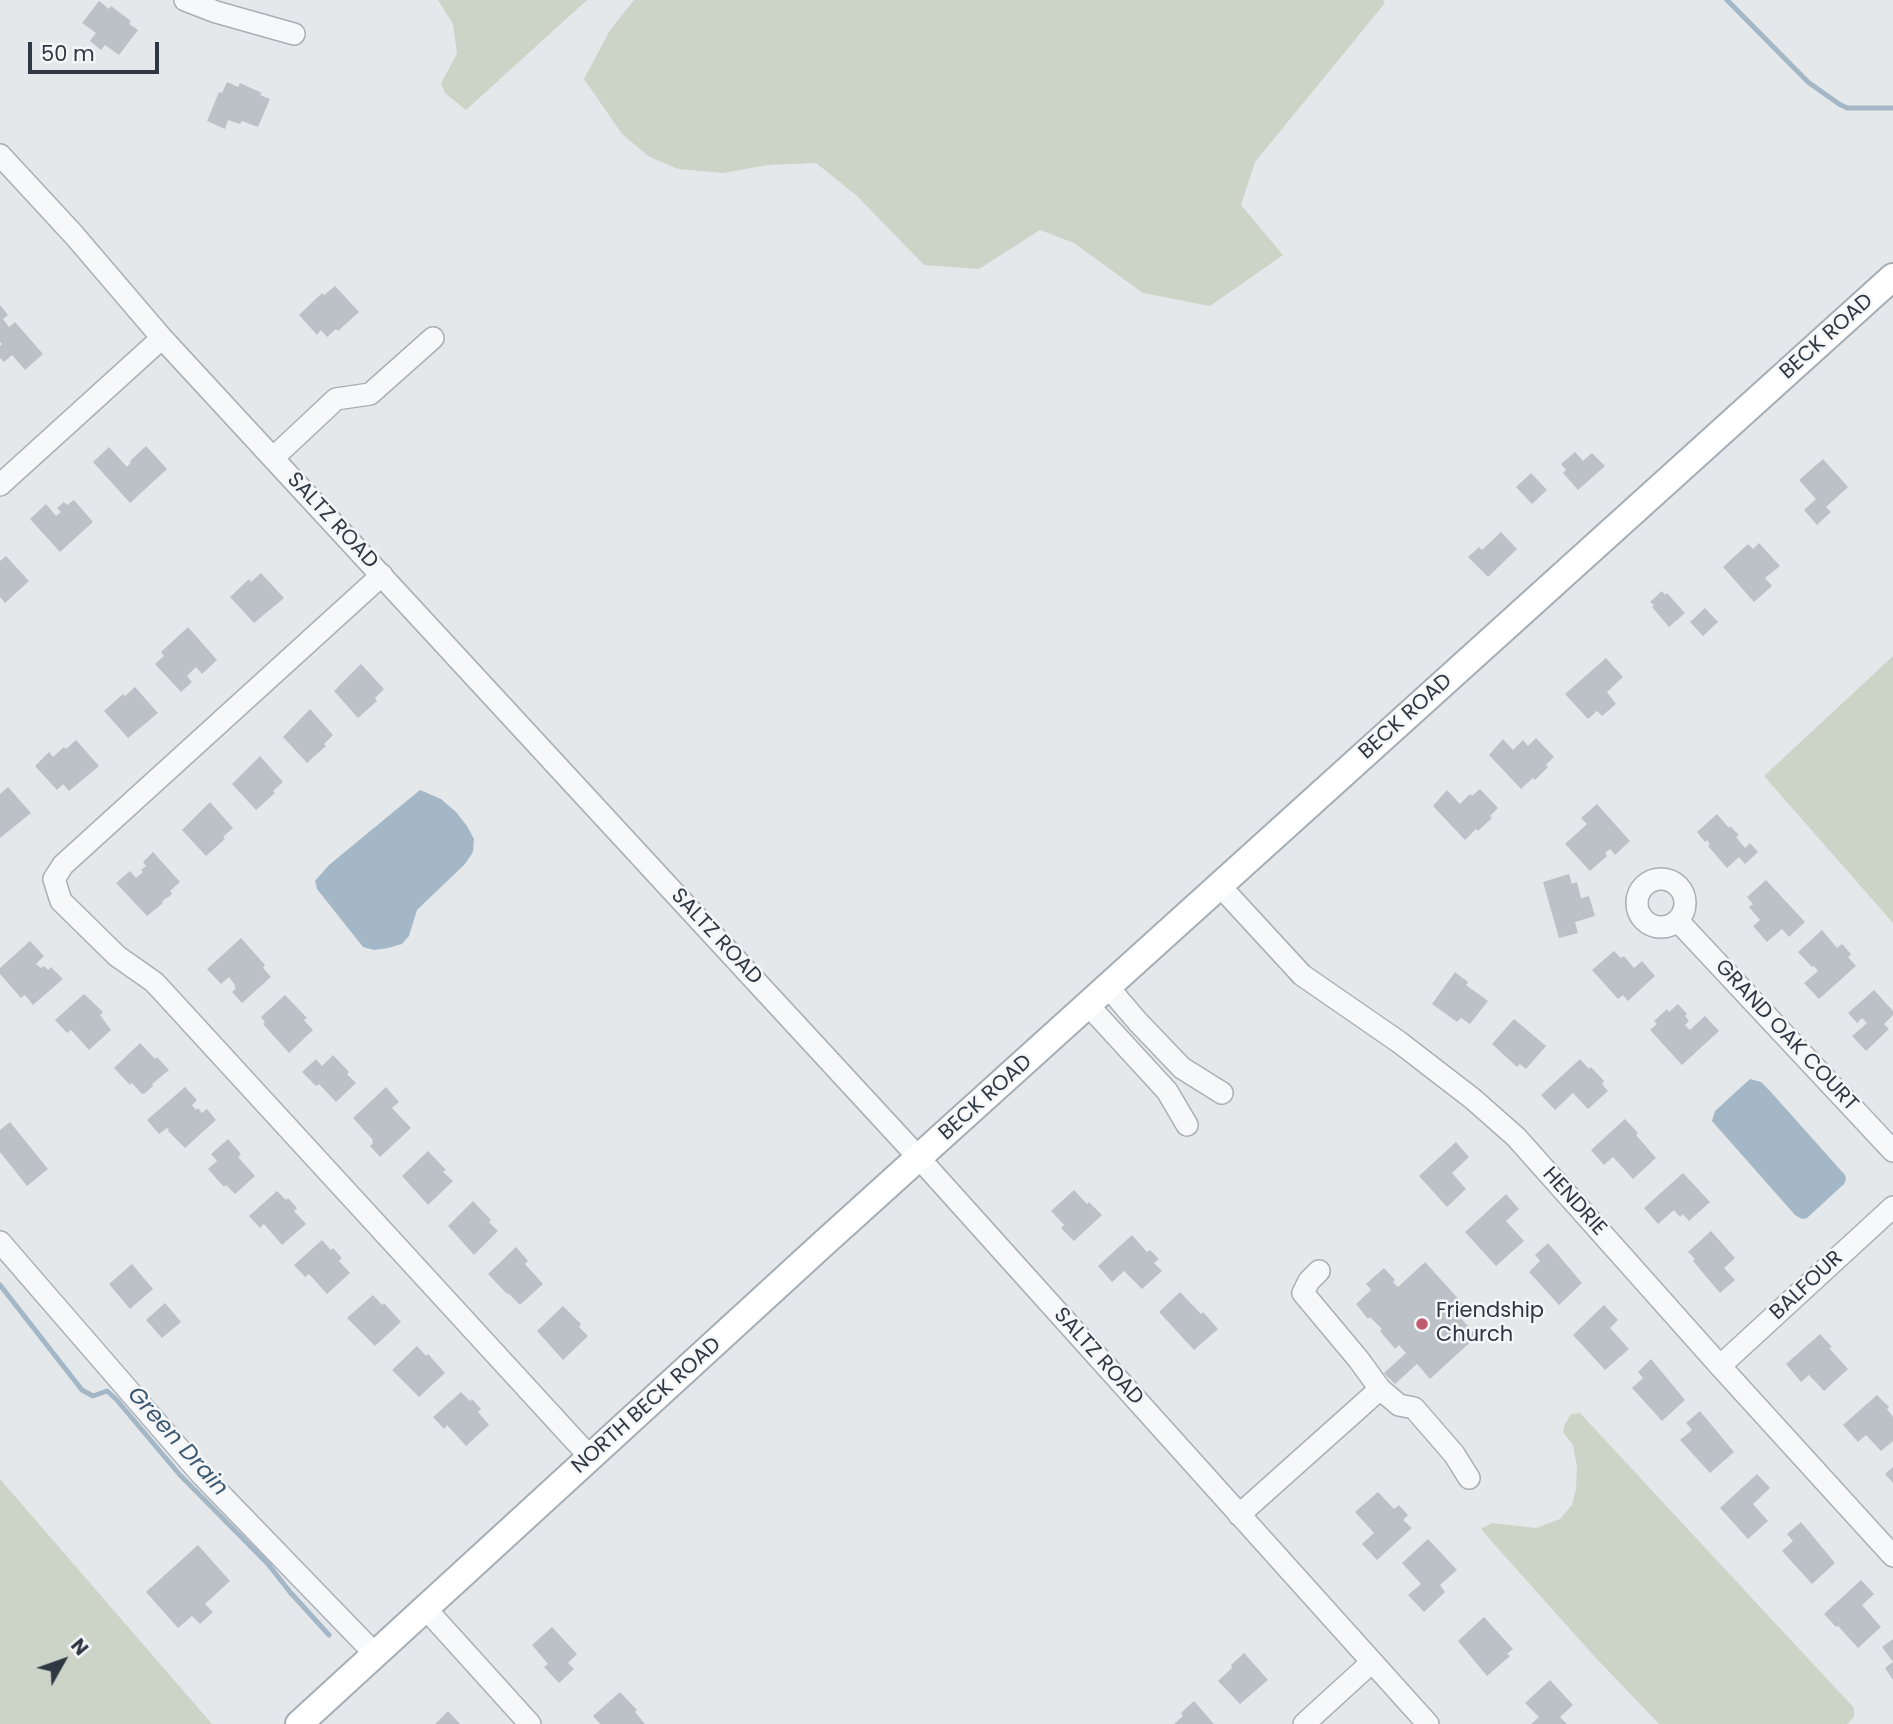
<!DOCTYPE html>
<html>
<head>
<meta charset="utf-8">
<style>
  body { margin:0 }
  #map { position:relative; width:1893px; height:1724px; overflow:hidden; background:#e5e8eb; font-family:Poppins,sans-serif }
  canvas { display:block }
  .north { position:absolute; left:28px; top:1626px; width:70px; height:70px; -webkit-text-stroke:5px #f4f6f8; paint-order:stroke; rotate:50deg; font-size:19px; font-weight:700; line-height:28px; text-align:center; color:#2e3742 }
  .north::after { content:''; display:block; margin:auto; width:24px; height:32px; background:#2e3742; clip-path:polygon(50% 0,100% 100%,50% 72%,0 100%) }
  .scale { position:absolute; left:28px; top:42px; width:131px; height:32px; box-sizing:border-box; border:4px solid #2e3742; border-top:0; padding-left:9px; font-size:21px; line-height:24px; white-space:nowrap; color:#2e3742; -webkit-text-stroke:5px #f4f6f8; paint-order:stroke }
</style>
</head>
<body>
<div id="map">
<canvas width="1893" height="1724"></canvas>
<div class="north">N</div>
<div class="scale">50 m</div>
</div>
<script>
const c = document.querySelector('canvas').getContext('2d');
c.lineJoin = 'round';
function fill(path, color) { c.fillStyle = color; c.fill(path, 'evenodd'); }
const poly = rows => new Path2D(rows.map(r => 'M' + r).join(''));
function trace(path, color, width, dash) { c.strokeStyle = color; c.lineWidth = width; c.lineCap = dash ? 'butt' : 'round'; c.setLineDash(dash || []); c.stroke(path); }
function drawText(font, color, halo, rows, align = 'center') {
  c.font = font + ' Poppins,sans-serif'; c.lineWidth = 5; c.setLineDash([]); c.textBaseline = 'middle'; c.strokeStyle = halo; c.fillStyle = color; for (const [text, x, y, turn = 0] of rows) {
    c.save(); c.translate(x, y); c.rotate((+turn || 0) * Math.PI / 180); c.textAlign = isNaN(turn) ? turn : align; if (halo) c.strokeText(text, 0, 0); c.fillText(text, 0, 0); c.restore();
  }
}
fill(poly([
  [438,0,587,0,466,110,445,93,441,83,457,54,453,24],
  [634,0,1383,0,1385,3,1255,162,1241,205,1283,255,1210,306,1143,293,1074,243,1040,230,979,269,924,265,857,196,816,163,768,165,723,173,678,169,648,156,622,134,584,79,610,30],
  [1893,656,1893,923,1764,776],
  [1580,1413,1854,1708,1854,1717,1847,1724,1659,1724,1594,1656,1494,1544,1481,1529,1492,1523,1536,1528,1560,1519,1572,1505,1576,1489,1577,1468,1573,1445,1563,1432,1565,1424,1571,1414],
  [0,1479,212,1724,0,1724]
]), '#cbd4c7');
fill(poly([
  [420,790,441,799,456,812,467,826,474,839,473,852,465,864,417,910,409,936,402,944,388,948,374,950,363,947,317,889,315,881,329,865],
  [1750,1079,1761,1082,1770,1091,1845,1175,1846,1179,1844,1184,1807,1218,1802,1219,1795,1215,1712,1121,1715,1111]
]), '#a4b7c6');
trace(poly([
  [1727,0,1808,82,1839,104,1847,108,1893,108],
  [0,1285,82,1390,93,1396,107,1391,116,1399,180,1475,268,1564,290,1592,329,1635]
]), '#a4b7c6', 5);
fill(poly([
  [99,1,109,9,111,6,131,21,129,24,138,30,119,55,105,45,101,50,90,41,96,33,82,23],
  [227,82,238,87,240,83,262,93,260,95,270,99,258,127,242,121,240,124,228,120,225,129,207,121,219,92,222,93],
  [335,286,359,312,338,331,336,329,327,337,321,330,317,335,299,315,322,293,324,295],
  [0,305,8,315,3,319,9,327,15,322,43,354,25,370,12,355,4,362,0,358,0,346,2,344,0,342],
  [146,446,167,469,130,503,93,462,109,447,127,467,131,462,130,461],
  [1575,452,1583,461,1592,453,1605,466,1578,490,1563,473,1566,470,1561,464],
  [1823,459,1848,487,1826,507,1831,512,1817,525,1804,510,1816,499,1799,480],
  [1531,473,1547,490,1532,504,1516,487],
  [74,500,93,522,60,552,30,519,46,504,56,516,61,512,57,508,64,502,67,505],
  [1501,532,1517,549,1488,577,1468,557,1479,547,1482,550],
  [1759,543,1780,566,1765,578,1772,586,1754,602,1723,567,1748,544,1753,549],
  [6,556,29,581,5,603,0,597,0,561],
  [261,573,284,598,254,623,230,597,249,579,251,582],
  [1662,591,1665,595,1667,593,1685,613,1669,627,1652,607,1654,605,1650,602],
  [1705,608,1718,622,1703,636,1690,622],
  [188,627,217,660,202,674,196,667,187,676,192,682,181,692,155,664,164,656,161,652],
  [1606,658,1623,677,1607,692,1616,704,1602,716,1597,711,1588,719,1565,694],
  [361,664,384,689,375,698,377,701,358,718,334,691],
  [135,687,158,713,128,738,104,711,123,694,125,696],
  [310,709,333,735,324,744,326,746,307,763,283,737],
  [1536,738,1554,757,1546,765,1548,767,1535,780,1533,778,1521,789,1489,755,1503,739,1513,750,1523,740,1528,746],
  [76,740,99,766,69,791,63,784,57,790,35,766,49,752,53,757,64,747,66,749],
  [260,756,283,782,273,791,275,793,256,810,232,784],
  [8,787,31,813,0,838,0,794],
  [1480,789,1498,808,1490,816,1492,818,1478,831,1476,829,1465,840,1433,806,1447,790,1460,804,1470,794,1472,796],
  [210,802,233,828,223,837,225,839,206,856,182,830],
  [1597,804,1630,841,1615,855,1610,849,1605,853,1607,856,1590,871,1565,844,1587,824,1581,818],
  [1717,814,1729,828,1730,826,1739,835,1736,837,1745,848,1750,843,1758,852,1745,864,1739,857,1727,868,1708,846,1710,844,1707,840,1705,842,1697,832],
  [153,852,180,882,170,891,172,893,170,896,165,899,162,902,163,903,147,916,116,883,130,871,136,878,143,872,141,870,146,866,143,862],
  [1569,874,1572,884,1577,882,1581,898,1589,896,1595,916,1575,922,1578,933,1559,938,1543,882],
  [1766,880,1805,922,1789,937,1782,929,1767,942,1753,926,1760,920,1749,907,1753,904,1747,897],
  [1822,930,1837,948,1842,944,1851,954,1848,957,1856,966,1819,999,1804,983,1818,971,1814,966,1812,967,1798,952],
  [241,938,265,965,263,968,271,977,242,1003,232,992,236,988,234,986,235,985,229,977,221,984,207,969],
  [30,941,44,956,36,964,41,968,44,966,48,970,51,967,63,979,33,1005,25,995,21,998,0,974,0,968],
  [1614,951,1621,958,1624,956,1634,968,1642,961,1655,976,1628,1001,1623,995,1618,999,1592,970],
  [1455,972,1468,982,1466,985,1488,1001,1470,1024,1461,1018,1457,1022,1432,1004],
  [1874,990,1893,1011,1893,1015,1884,1024,1889,1029,1866,1051,1852,1036,1867,1023,1862,1018,1857,1023,1848,1013],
  [84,994,103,1012,100,1015,111,1030,89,1050,71,1030,67,1033,55,1020],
  [285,995,307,1018,304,1020,313,1030,289,1053,263,1024,265,1022,261,1017],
  [1678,1004,1687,1014,1685,1016,1689,1021,1685,1025,1690,1030,1705,1016,1719,1031,1682,1065,1650,1030,1657,1024,1654,1021,1667,1009,1669,1012],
  [1514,1019,1546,1046,1526,1069,1520,1064,1517,1067,1492,1044],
  [140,1043,155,1059,157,1057,169,1070,152,1084,153,1086,145,1093,142,1094,132,1083,130,1085,114,1068],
  [333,1055,349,1072,347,1074,356,1083,336,1102,319,1084,316,1086,302,1072,316,1059,322,1066],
  [1580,1059,1589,1069,1591,1067,1604,1081,1602,1084,1608,1091,1588,1109,1573,1093,1555,1110,1541,1095],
  [185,1087,197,1100,192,1105,196,1110,198,1108,202,1113,207,1109,216,1120,185,1148,168,1131,169,1130,167,1128,159,1134,147,1120],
  [386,1087,399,1102,392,1108,411,1128,380,1157,370,1146,373,1143,372,1141,373,1140,353,1118],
  [1625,1119,1638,1133,1636,1135,1656,1158,1633,1179,1613,1157,1604,1165,1591,1150],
  [10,1122,48,1169,27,1186,0,1152,0,1130],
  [228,1139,241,1154,238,1157,255,1176,235,1194,226,1185,224,1187,208,1169,217,1161,211,1154],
  [1456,1142,1469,1157,1452,1173,1466,1189,1447,1207,1419,1176],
  [428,1151,446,1170,443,1172,453,1181,428,1205,402,1176],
  [1683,1173,1710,1202,1689,1221,1683,1214,1680,1217,1674,1210,1658,1224,1644,1208],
  [1074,1190,1087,1204,1089,1202,1102,1215,1074,1241,1061,1228,1064,1225,1051,1211],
  [277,1191,286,1200,288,1198,297,1208,294,1211,306,1224,282,1245,264,1224,260,1228,249,1216],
  [1506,1194,1519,1209,1506,1221,1524,1241,1496,1266,1465,1232],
  [473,1201,491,1220,489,1222,498,1231,474,1255,448,1226],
  [1711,1231,1735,1258,1724,1268,1735,1280,1720,1293,1693,1261,1695,1259,1688,1252],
  [1132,1235,1147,1252,1150,1250,1159,1259,1154,1263,1162,1271,1142,1289,1124,1271,1112,1282,1098,1266],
  [322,1240,331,1250,333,1248,342,1258,339,1261,350,1273,327,1294,309,1274,305,1277,294,1265],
  [1548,1243,1582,1283,1559,1305,1529,1272,1540,1261,1535,1255],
  [516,1247,528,1261,525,1264,543,1284,520,1305,508,1293,507,1294,488,1274],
  [1425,1262,1464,1305,1456,1313,1477,1336,1430,1379,1417,1364,1395,1384,1384,1373,1406,1353,1399,1345,1395,1349,1380,1331,1382,1329,1370,1317,1368,1319,1356,1304,1371,1290,1366,1284,1384,1268,1395,1280,1393,1282,1398,1287],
  [132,1264,153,1289,130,1309,109,1284],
  [1180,1292,1201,1314,1203,1312,1218,1329,1194,1350,1159,1312],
  [373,1295,382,1305,384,1303,401,1322,375,1346,347,1318],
  [165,1303,181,1322,162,1338,146,1320],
  [1604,1305,1618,1320,1610,1328,1629,1349,1605,1370,1573,1335],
  [563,1306,581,1324,579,1327,588,1336,563,1360,537,1331],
  [1820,1334,1832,1347,1829,1348,1848,1369,1824,1391,1809,1375,1801,1382,1786,1364],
  [417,1346,426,1356,428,1354,445,1373,419,1397,392,1370],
  [1651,1359,1685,1400,1662,1421,1632,1388,1643,1378,1638,1372],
  [461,1392,470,1401,472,1399,481,1409,478,1412,489,1425,466,1446,447,1425,444,1429,433,1417],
  [1877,1395,1889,1407,1887,1409,1893,1417,1893,1441,1881,1451,1866,1435,1858,1442,1843,1425],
  [1700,1411,1734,1452,1710,1473,1680,1440,1692,1430,1686,1423],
  [1893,1467,1893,1483,1885,1474],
  [1757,1474,1770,1488,1753,1504,1768,1521,1748,1539,1720,1508],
  [1378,1492,1394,1509,1399,1505,1408,1515,1403,1520,1412,1528,1377,1560,1362,1544,1374,1533,1355,1512],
  [1801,1522,1835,1563,1812,1584,1782,1551,1793,1541,1787,1534],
  [1428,1539,1457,1570,1440,1585,1445,1592,1424,1612,1408,1595,1421,1584,1402,1563],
  [198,1545,230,1581,205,1604,213,1612,200,1624,192,1616,178,1628,146,1592],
  [1861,1580,1874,1594,1862,1605,1881,1627,1858,1648,1838,1626,1836,1627,1824,1614],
  [1484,1617,1513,1649,1507,1654,1510,1656,1487,1676,1458,1641],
  [552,1627,577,1654,568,1663,574,1669,559,1683,544,1667,548,1664,532,1645],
  [1893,1639,1893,1680,1885,1668,1893,1662,1882,1647],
  [1244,1653,1268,1680,1240,1704,1218,1681,1232,1668,1231,1665],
  [1550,1680,1573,1705,1560,1717,1567,1724,1531,1724,1539,1717,1525,1703],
  [620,1692,637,1710,635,1712,645,1724,600,1724,593,1716],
  [1194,1701,1214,1724,1174,1724,1183,1716,1181,1713],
  [448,1711,460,1724,435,1724]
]), '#bcc1c7');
const minor = poly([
  [185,0,216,12,294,34],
  [0,155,74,235,162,338,919,1158,1428,1724],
  [273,458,336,399,370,394,433,338],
  [0,485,162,338],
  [382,575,63,865,54,879,61,901,117,956,154,982,167,996,590,1457],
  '1637 903a24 24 0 1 1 48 0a24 24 0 1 1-48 0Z',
  [1220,886,1302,975,1399,1042,1473,1099,1516,1137,1720,1366,1893,1556],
  [1678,921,1893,1151],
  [1108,987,1138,1022,1182,1068,1222,1093],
  [1088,1005,1167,1091,1187,1125],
  [0,1242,201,1474,375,1654],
  [1319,1271,1309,1281,1303,1293,1359,1360,1380,1389,1399,1405,1414,1408,1454,1454,1469,1478],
  [1720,1366,1893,1207],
  [1239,1515,1380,1389],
  [426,1609,530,1724],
  [1304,1724,1372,1662]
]);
const major = poly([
  [299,1724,824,1243,1893,277]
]);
trace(minor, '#aaafb5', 24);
trace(major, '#a5adb5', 30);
trace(minor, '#f7f8f9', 21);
trace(major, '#fff', 26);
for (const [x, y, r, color] of [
  [1422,1324,7,"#c15970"]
]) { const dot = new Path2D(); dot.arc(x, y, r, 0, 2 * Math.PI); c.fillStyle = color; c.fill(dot); trace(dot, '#f4f6f8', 2.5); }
drawText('21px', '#2e3742', '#f4f6f8', [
  ["BECK ROAD",1827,337,-42],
  ["SALTZ ROAD",332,521,47],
  ["BECK ROAD",1406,717,-42],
  ["SALTZ ROAD",716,937,47],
  ["GRAND OAK COURT",1786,1036,47],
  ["BECK ROAD",986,1098,-42],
  ["HENDRIE",1574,1202,48],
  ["BALFOUR",1807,1286,-43],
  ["SALTZ ROAD",1098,1357,48],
  ["NORTH BECK ROAD",647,1406,-42]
]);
drawText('21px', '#2e3742', '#f4f6f8', [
  ["Friendship",1436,1312],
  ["Church",1436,1336]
], 'left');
drawText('italic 23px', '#3c5871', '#f4f6f8', [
  ["Green Drain",177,1442,48]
]);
</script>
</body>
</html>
